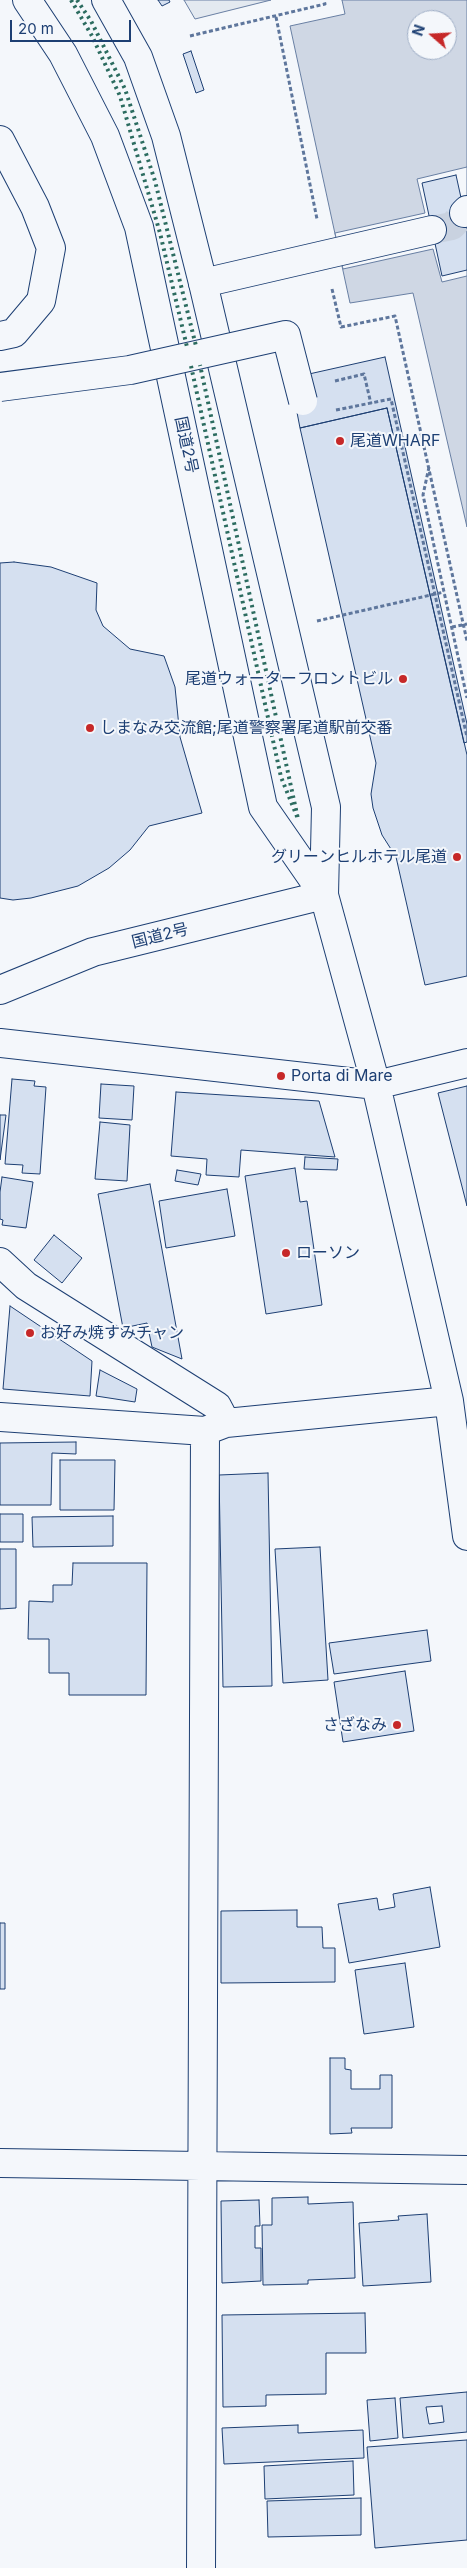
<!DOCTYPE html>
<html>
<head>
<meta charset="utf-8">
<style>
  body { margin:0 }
  #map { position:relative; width:467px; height:2568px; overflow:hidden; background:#f4f7fb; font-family:Inter,sans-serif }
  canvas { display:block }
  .north { position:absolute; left:407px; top:10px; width:50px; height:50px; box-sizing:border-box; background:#f4f7fb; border:1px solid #9eadc5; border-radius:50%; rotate:289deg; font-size:14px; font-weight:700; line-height:20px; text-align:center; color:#1d3f73 }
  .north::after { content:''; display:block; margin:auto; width:18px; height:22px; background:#c62828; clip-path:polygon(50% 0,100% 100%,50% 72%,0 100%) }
  .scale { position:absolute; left:10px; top:20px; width:121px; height:22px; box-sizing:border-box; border:2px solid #1d3f73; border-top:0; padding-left:6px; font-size:15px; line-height:18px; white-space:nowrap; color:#1d3f73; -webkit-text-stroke:4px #f4f7fb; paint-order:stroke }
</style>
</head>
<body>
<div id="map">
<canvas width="467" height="2568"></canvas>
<div class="north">N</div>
<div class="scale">20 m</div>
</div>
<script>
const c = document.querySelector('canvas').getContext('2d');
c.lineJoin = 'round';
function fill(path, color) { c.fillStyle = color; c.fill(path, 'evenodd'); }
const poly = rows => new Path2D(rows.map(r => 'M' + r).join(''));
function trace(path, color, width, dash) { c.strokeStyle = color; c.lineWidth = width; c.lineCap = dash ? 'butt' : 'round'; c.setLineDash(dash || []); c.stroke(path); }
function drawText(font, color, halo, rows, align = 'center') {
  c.font = font + ' Inter,"Noto Sans JP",sans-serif'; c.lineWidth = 4; c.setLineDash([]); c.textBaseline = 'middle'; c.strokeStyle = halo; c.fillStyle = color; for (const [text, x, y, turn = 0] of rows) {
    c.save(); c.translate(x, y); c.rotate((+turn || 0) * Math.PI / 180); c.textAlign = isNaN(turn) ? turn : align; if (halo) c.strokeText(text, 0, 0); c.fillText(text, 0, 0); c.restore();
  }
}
const green = poly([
  [184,0,271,0,195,19,184,0]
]);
fill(green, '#e3e9f0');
trace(green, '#687fa3', 1);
const water = poly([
  [342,0,467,0,467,527,413,293,350,303,290,26,345,14,342,0],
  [417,20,447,20,447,50,417,50,417,20]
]);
fill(water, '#cfd7e4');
trace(water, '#687fa3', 1);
const pier = poly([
  [467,167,467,276,442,282,433,249,343,269,335,233,425,213,417,179,467,167]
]);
fill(pier, '#f4f7fb');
trace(pier, '#687fa3', 1);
const building = poly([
  [158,0,169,0,170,2,162,6,158,0],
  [191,51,204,90,196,93,183,54,191,51],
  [456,175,467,225,467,270,442,276,422,183,456,175],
  [385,357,467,724,467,742,464,743,387,408,300,428,295,402,309,374,385,357],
  [387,408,467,755,467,976,425,985,396,857,382,835,373,808,371,794,376,763,300,428,387,408],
  [14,562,51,567,97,583,96,610,103,626,130,649,164,656,175,687,180,737,202,813,149,826,130,850,109,868,78,886,31,898,13,900,0,898,0,563,14,562],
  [12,1079,35,1081,34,1086,46,1087,40,1174,22,1173,23,1165,5,1164,12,1079],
  [101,1084,134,1086,132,1120,99,1118,101,1084],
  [467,1086,467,1206,438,1093,467,1086],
  [176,1092,319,1101,335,1157,241,1150,239,1177,206,1175,207,1159,171,1156,176,1092],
  [0,1115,6,1115,0,1160,0,1115],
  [100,1122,130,1125,127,1181,95,1179,100,1122],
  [305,1157,338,1159,337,1170,304,1169,305,1157],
  [295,1168,300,1202,307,1201,322,1305,266,1314,245,1176,295,1168],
  [177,1170,201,1174,198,1185,175,1181,177,1170],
  [2,1177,33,1182,26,1228,2,1225,3,1220,0,1219,0,1192,2,1177],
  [150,1184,182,1359,152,1347,147,1323,123,1328,98,1194,150,1184],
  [227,1189,235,1236,166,1248,159,1201,227,1189],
  [54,1235,82,1258,62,1283,34,1260,54,1235],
  [10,1306,92,1361,90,1396,3,1389,10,1306],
  [100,1370,137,1389,135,1402,96,1396,100,1370],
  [76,1442,76,1454,52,1453,51,1505,0,1505,0,1443,76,1442],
  [60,1460,115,1460,114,1510,60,1510,60,1460],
  [268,1473,272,1686,223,1687,219,1475,268,1473],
  [0,1514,23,1514,23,1542,0,1542,0,1514],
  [113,1516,113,1546,33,1547,32,1517,113,1516],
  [320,1547,328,1680,283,1683,275,1549,320,1547],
  [0,1549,16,1549,16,1608,0,1609,0,1549],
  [73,1563,147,1563,146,1695,69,1695,69,1673,49,1673,49,1639,28,1639,29,1601,53,1602,53,1585,72,1585,73,1563],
  [427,1630,431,1661,334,1674,329,1643,427,1630],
  [405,1671,414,1731,343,1742,334,1682,405,1671],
  [430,1887,440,1947,349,1963,338,1904,377,1898,379,1910,395,1907,393,1894,430,1887],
  [297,1910,297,1927,322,1927,323,1948,335,1948,335,1982,221,1983,221,1911,297,1910],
  [0,1923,5,1923,5,1989,0,1989,0,1923],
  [405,1963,414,2027,364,2034,355,1970,405,1963],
  [330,2058,345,2058,345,2069,351,2070,351,2089,380,2089,380,2075,392,2075,392,2128,351,2128,352,2133,330,2134,330,2058],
  [308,2197,308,2204,353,2202,355,2278,308,2280,308,2284,263,2285,262,2225,272,2225,272,2198,308,2197],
  [259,2200,260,2226,255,2226,255,2248,261,2248,261,2281,222,2283,221,2201,259,2200],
  [427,2214,431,2282,363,2286,359,2223,399,2220,398,2216,427,2214],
  [365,2313,366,2353,326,2353,326,2394,266,2395,266,2406,223,2407,222,2315,365,2313],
  [467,2392,467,2432,403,2438,400,2398,467,2392],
  [442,2406,444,2422,429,2424,426,2407,442,2406],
  [395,2398,398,2438,370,2441,367,2400,395,2398],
  [298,2425,298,2433,363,2430,364,2458,224,2464,222,2428,298,2425],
  [467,2440,467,2540,375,2548,367,2447,467,2440],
  [353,2461,354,2495,265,2499,264,2466,353,2461],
  [361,2498,361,2535,268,2537,267,2501,361,2498]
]);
fill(building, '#d5e0f0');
trace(building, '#1d3f73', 1);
trace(poly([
  [432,230,452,226,464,213]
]), '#c9d2e0', 28, [28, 14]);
const minor = poly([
  [0,140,35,207,51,248,41,301,14,333,0,336],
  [464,213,467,210],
  [203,283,432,230],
  [324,895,376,1085,449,1401,467,1536],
  [0,1043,376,1085,467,1063],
  [0,1262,26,1286,217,1406,226,1423],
  [0,1417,205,1431,226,1423,449,1401],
  [0,2163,467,2170],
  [201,2568,205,1431]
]);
const highway = poly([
  [27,0,63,54,105,136,139,227,263,807,324,895],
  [106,0,138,57,166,136,203,283,326,807,324,895],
  [0,990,93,952,324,895]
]);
trace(minor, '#1d3f73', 30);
trace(highway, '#1d3f73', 30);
trace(poly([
  [276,17,317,219],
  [190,36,325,4,324,0],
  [332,289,341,327,395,316,467,641],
  [335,381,364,374,371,404],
  [336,410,391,399,467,737],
  [429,467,423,495,467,698],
  [317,621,444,592],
  [452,627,467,624]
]), '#5e769c', 3, [4, 2.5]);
trace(minor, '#f4f7fb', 28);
trace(highway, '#f4f7fb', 28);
const minorBridge = poly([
  [0,387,130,370,286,335,303,401]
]);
trace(minorBridge, '#1d3f73', 30, []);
trace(minorBridge, '#f4f7fb', 28);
trace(poly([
  [71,0,92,36,120,96,160,233,187,347],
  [77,0,91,21,125,89,155,181,196,346],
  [191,366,281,777,298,819,200,365]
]), '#2c6c60', 4, [2.5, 4]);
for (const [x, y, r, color] of [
  [340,441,5,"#c62828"],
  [403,679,5,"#c62828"],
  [90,728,5,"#c62828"],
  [457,857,5,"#c62828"],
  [281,1076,5,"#c62828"],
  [286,1253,5,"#c62828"],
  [30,1333,5,"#c62828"],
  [397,1725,5,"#c62828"]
]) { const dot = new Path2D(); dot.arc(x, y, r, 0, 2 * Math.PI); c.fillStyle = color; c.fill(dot); trace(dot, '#f4f7fb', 2); }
drawText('16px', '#1d3f73', '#f4f7fb', [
  ["尾道WHARF",350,441],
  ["尾道ウォーターフロントビル",393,679,"right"],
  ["しまなみ交流館;尾道警察署尾道駅前交番",100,728],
  ["グリーンヒルホテル尾道",447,857,"right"],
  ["Porta di Mare",291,1076],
  ["ローソン",296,1253],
  ["お好み焼すみチャン",40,1333],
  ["さざなみ",387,1725,"right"]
], 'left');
drawText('16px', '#1d3f73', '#f4f7fb', [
  ["国道2号",186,445,78],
  ["国道2号",160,936,-14]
]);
</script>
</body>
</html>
